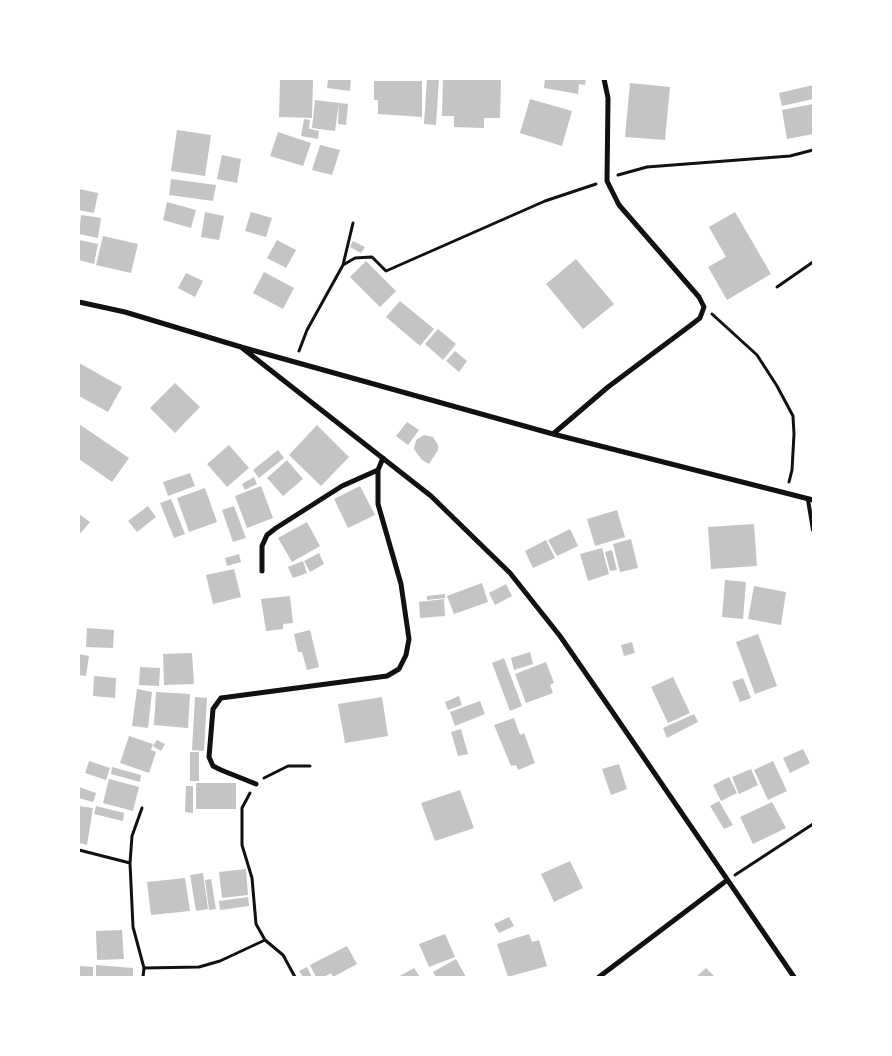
<!DOCTYPE html>
<html>
<head>
<meta charset="utf-8">
<style>
  body { margin:0 }
  #map { position:relative; width:892px; height:1056px; overflow:hidden; background:#fff; font-family:Rubik,sans-serif }
  canvas { display:block }
  .frame { position:absolute; inset:0; border:80px solid #fff; pointer-events:none }
</style>
</head>
<body>
<div id="map">
<canvas width="892" height="1056"></canvas>
<div class="frame"></div>
</div>
<script>
const c = document.querySelector('canvas').getContext('2d');
c.lineJoin = 'round';
function fill(path, color) { c.fillStyle = color; c.fill(path, 'evenodd'); }
const poly = rows => new Path2D(rows.map(r => 'M' + r).join(''));
function trace(path, color, width, dash) { c.strokeStyle = color; c.lineWidth = width; c.lineCap = dash ? 'butt' : 'round'; c.setLineDash(dash || []); c.stroke(path); }
fill(poly([
  [280,79,313,79,312,118,279,117],
  [328,79,351,79,350,91,327,88],
  [427,79,439,79,436,125,424,124],
  [443,79,501,79,500,118,484,118,484,128,454,127,454,116,442,116],
  [545,79,586,79,585,85,579,84,578,94,544,88],
  [374,81,422,81,422,117,378,114,378,100,374,100],
  [630,83,670,87,665,140,625,137],
  [813,85,813,99,782,106,779,93],
  [530,99,572,111,562,146,520,133],
  [315,100,339,103,335,131,312,128],
  [339,103,348,104,346,125,338,124],
  [813,104,813,134,787,139,782,110],
  [304,119,310,120,309,128,307,128,319,131,318,139,301,136],
  [177,130,211,135,205,176,171,171],
  [278,132,311,143,303,166,270,156],
  [320,145,340,150,332,175,312,170],
  [222,155,241,159,237,183,217,179],
  [171,179,216,185,213,201,169,195],
  [79,189,98,193,94,213,79,210],
  [167,202,196,210,191,228,163,220],
  [205,212,224,216,219,240,201,237],
  [251,212,272,218,266,237,245,231],
  [735,212,771,274,727,300,708,267,726,257,709,227],
  [81,215,101,218,98,238,79,234],
  [103,236,138,244,131,273,96,265],
  [79,240,98,244,94,264,79,260],
  [277,240,296,250,286,268,267,258],
  [353,241,365,247,361,253,350,247],
  [576,259,614,304,583,329,546,284],
  [366,261,396,291,380,307,350,277],
  [264,272,294,288,283,309,253,293],
  [186,273,203,281,195,297,178,288],
  [400,301,434,329,420,346,386,317],
  [438,329,456,344,443,360,425,344],
  [455,351,467,361,459,372,446,361],
  [79,363,122,387,108,412,79,396],
  [175,383,200,407,175,433,150,408],
  [407,422,419,430,408,445,396,436],
  [79,424,129,458,112,482,79,459],
  [317,425,349,457,321,486,289,455],
  [424,435,433,437,438,445,438,450,429,464,422,460,414,449,416,440],
  [229,445,249,468,227,487,207,464],
  [278,450,284,458,259,478,253,470],
  [287,460,303,479,283,496,267,478],
  [190,473,195,486,168,496,163,482],
  [254,477,257,484,245,490,242,484],
  [261,486,273,518,247,528,235,496],
  [360,486,375,515,348,528,334,499],
  [205,488,217,522,189,532,177,498],
  [171,499,185,534,174,538,160,503],
  [148,506,156,517,137,532,128,521],
  [234,506,246,538,233,542,222,510],
  [617,510,625,537,595,546,587,519],
  [79,514,90,522,79,535],
  [307,522,320,546,292,562,278,538],
  [754,524,757,566,711,569,708,527],
  [570,529,578,546,557,556,548,540],
  [631,539,638,568,620,572,613,544],
  [546,540,555,558,533,568,525,551],
  [602,548,609,574,588,581,580,554],
  [612,550,617,570,610,571,605,552],
  [319,553,324,564,310,572,304,561],
  [239,554,241,562,227,566,225,558],
  [303,561,307,573,293,578,288,567],
  [234,569,241,597,213,604,206,575],
  [725,580,746,582,743,619,722,617],
  [482,583,488,602,454,614,447,596],
  [506,584,512,596,495,605,489,593],
  [754,586,786,592,781,625,748,619],
  [445,594,445,598,427,600,427,596],
  [290,596,293,623,283,624,283,629,266,631,261,599],
  [444,599,445,616,420,618,419,602],
  [87,628,114,630,113,648,86,647],
  [310,630,319,667,307,670,302,652,298,652,294,634],
  [758,634,777,686,755,694,736,642],
  [632,642,635,653,624,656,621,645],
  [530,652,533,664,514,670,511,658],
  [192,653,194,684,164,685,163,654],
  [79,654,89,656,86,676,79,675],
  [504,658,522,706,510,711,492,663],
  [546,662,554,683,550,685,553,693,526,703,515,674],
  [140,667,160,668,159,686,139,685],
  [94,676,116,678,115,698,93,696],
  [673,677,690,713,668,723,651,687],
  [743,678,751,698,740,702,732,682],
  [137,689,152,692,148,728,132,726],
  [156,692,190,694,188,728,154,725],
  [459,696,462,705,448,710,445,702],
  [195,697,207,698,204,751,192,750],
  [382,697,388,736,345,743,338,704],
  [480,701,485,714,455,726,450,712],
  [694,714,698,722,667,738,663,728],
  [514,718,520,735,524,733,535,763,518,770,516,765,511,766,494,725],
  [461,729,468,754,458,756,451,732],
  [129,736,153,744,151,750,156,752,149,773,120,763],
  [157,740,165,744,161,751,153,746],
  [803,749,810,763,790,773,783,758],
  [190,752,199,752,199,781,190,781],
  [89,761,110,768,106,780,85,773],
  [773,761,787,791,768,800,754,770],
  [619,764,627,789,611,795,602,769],
  [112,767,141,775,140,782,111,774],
  [751,769,758,785,739,794,732,777],
  [729,777,737,793,721,801,713,785],
  [109,779,139,787,133,811,103,803],
  [196,783,236,783,236,809,196,809],
  [186,786,193,786,193,813,185,812],
  [79,787,96,793,93,802,79,798],
  [460,790,474,828,435,841,421,803],
  [719,801,733,825,724,829,710,806],
  [772,802,786,828,753,844,740,817],
  [79,806,93,808,87,845,79,843],
  [96,806,124,813,123,821,94,814],
  [570,861,583,888,554,902,541,874],
  [246,869,248,895,222,898,219,872],
  [203,873,208,909,196,911,190,875],
  [185,878,190,911,151,915,147,882],
  [211,879,216,909,209,910,205,880],
  [248,897,249,906,220,910,219,901],
  [509,917,514,926,499,933,494,924],
  [122,930,124,959,97,960,96,931],
  [445,934,455,957,429,967,419,944],
  [529,934,532,942,539,940,547,966,508,977,497,944],
  [347,946,357,964,333,977,331,973,324,977,316,977,310,965],
  [456,959,466,977,436,977,433,972],
  [96,965,133,968,133,977,96,977],
  [79,966,93,967,93,977,79,977],
  [307,967,312,977,303,977,299,971],
  [414,968,420,977,398,977],
  [706,968,715,977,696,977]
]), '#c4c4c4');
trace(poly([
  [618,175,647,167,790,156,813,150],
  [343,265,355,258,372,257,386,271,545,201,596,184],
  [777,287,813,262],
  [712,314,757,355,777,386,793,416,794,434,792,470,789,482],
  [299,351,307,330,343,265,353,223],
  [264,778,288,766,310,766],
  [250,793,242,808,242,845,252,878,256,924,265,940,283,955,295,977],
  [142,808,132,836,130,863,133,927,144,968],
  [79,850,130,863],
  [735,875,813,824],
  [143,977,144,968,199,967,220,961,265,940]
]), '#111', 3);
trace(poly([
  [808,500,813,530]
]), '#111', 4);
trace(poly([
  [79,302,125,312,241,347,553,434,813,500],
  [241,347,431,496,510,573,560,636,616,717,794,977],
  [553,434,608,387,691,325,700,318,704,307,699,297,619,205,607,181,608,98,604,79],
  [262,571,262,546,267,535,276,528,342,486,378,470],
  [256,784,221,770,213,766,209,757,213,709,221,698,387,676,399,669,406,655,409,639,401,584,378,504,378,470,383,458],
  [599,977,726,881]
]), '#111', 5);
</script>
</body>
</html>
